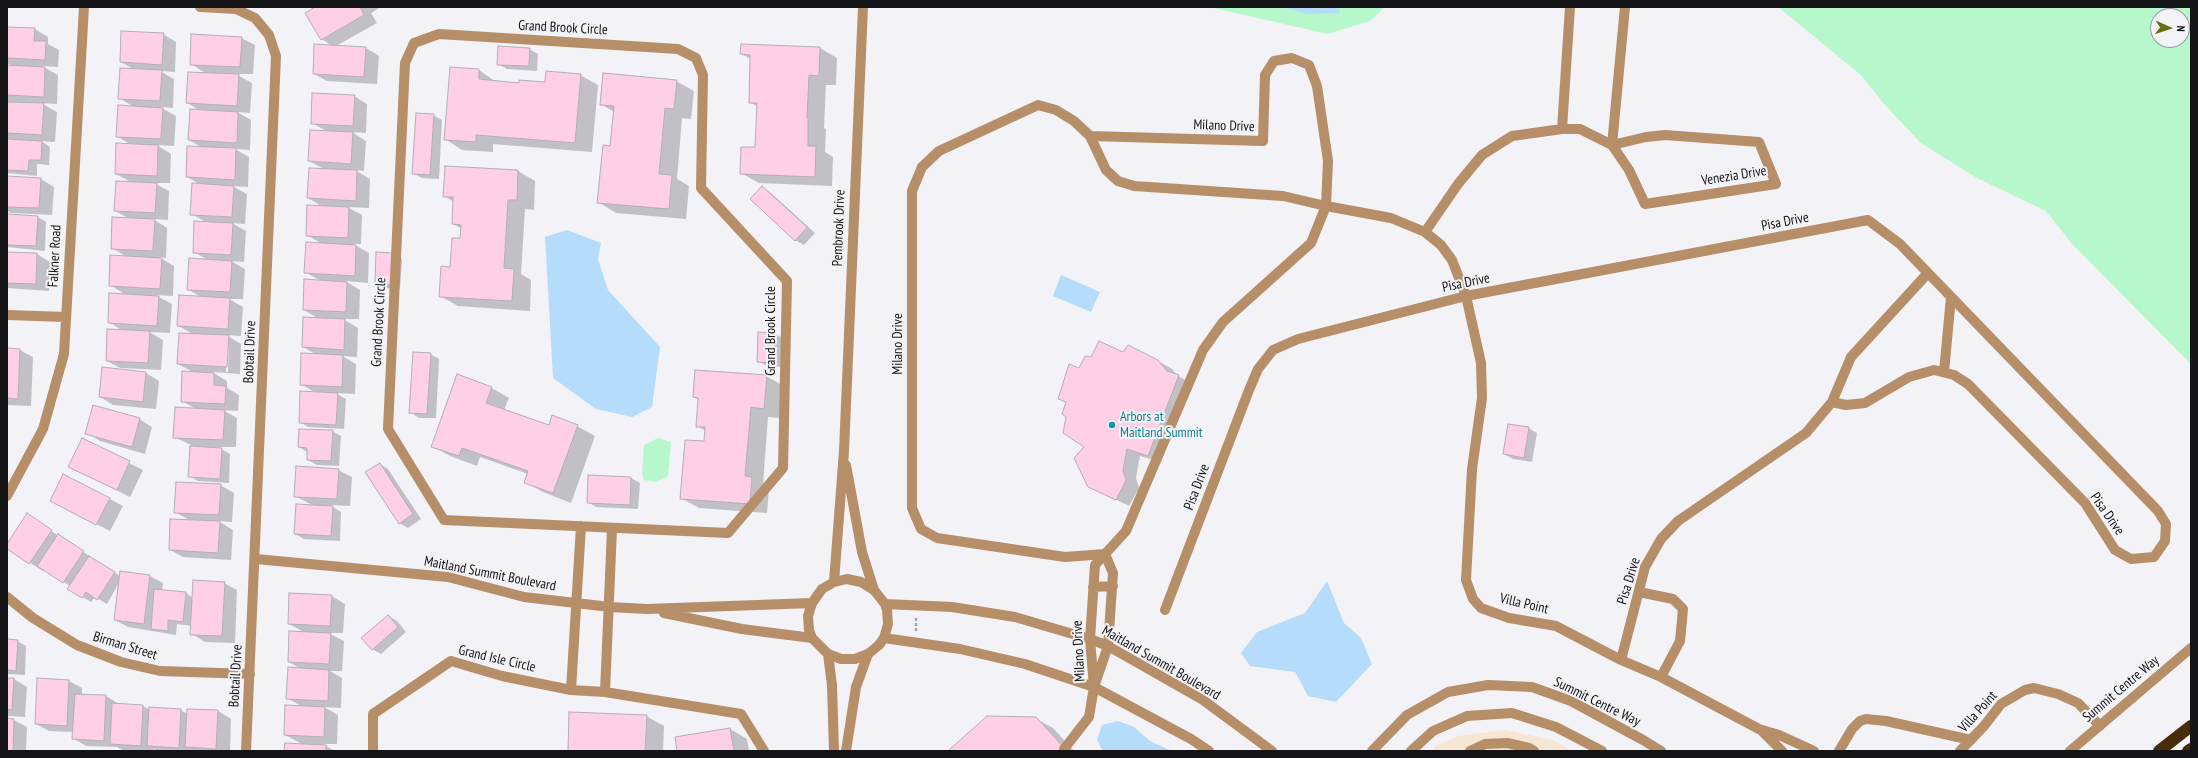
<!DOCTYPE html>
<html>
<head>
<meta charset="utf-8">
<style>
  body { margin:0 }
  #map { position:relative; width:2198px; height:758px; overflow:hidden; background:#f2f2f7; font-family:"PT Sans Narrow",sans-serif }
  canvas { display:block }
  .frame { position:absolute; inset:0; border:8px solid #141416; pointer-events:none }
  .north { position:absolute; left:2150px; top:8px; width:40px; height:40px; box-sizing:border-box; background:#f2f2f7; border:1px solid #99999d; border-radius:50%; rotate:93deg; font-size:11px; font-weight:700; line-height:16px; text-align:center; color:#141416 }
  .north::after { content:''; display:block; margin:auto; width:14px; height:18px; background:#6a6d0f; clip-path:polygon(50% 0,100% 100%,50% 72%,0 100%) }
</style>
</head>
<body>
<div id="map">
<canvas width="2198" height="758"></canvas>
<div class="frame"></div>
<div class="north">N</div>
</div>
<script>
const c = document.querySelector('canvas').getContext('2d');
c.lineJoin = 'round';
function fill(path, color) { c.fillStyle = color; c.fill(path, 'evenodd'); }
const poly = rows => new Path2D(rows.map(r => 'M' + r).join(''));
function trace(path, color, width, dash) { c.strokeStyle = color; c.lineWidth = width; c.lineCap = dash ? 'butt' : 'round'; c.setLineDash(dash || []); c.stroke(path); }
function drawText(font, color, halo, rows, align = 'center') {
  c.font = font + ' "PT Sans Narrow",sans-serif'; c.lineWidth = 4; c.setLineDash([]); c.textBaseline = 'middle'; c.strokeStyle = halo; c.fillStyle = color; for (const [text, x, y, turn = 0] of rows) {
    c.save(); c.translate(x, y); c.rotate((+turn || 0) * Math.PI / 180); c.textAlign = isNaN(turn) ? turn : align; if (halo) c.strokeText(text, 0, 0); c.fillText(text, 0, 0); c.restore();
  }
}
fill(poly([
  [1505,730,1553,740,1572,751,1432,751,1436,746,1458,736]
]), '#f6e6d4');
fill(poly([
  [1209,7,1385,7,1370,21,1328,34],
  [1778,7,2191,7,2191,364,2073,245,2046,211,1977,178,1921,143,1884,104,1861,75],
  [2158,16,2182,16,2182,40,2158,40],
  [658,438,671,442,668,476,656,482,644,480,642,474,644,445]
]), '#b7f7cc');
fill(poly([
  [1284,7,1339,7,1340,13,1306,14],
  [567,230,601,243,598,259,608,290,660,347,652,407,632,417,596,409,553,378,545,237],
  [1061,275,1100,292,1091,312,1053,296],
  [1327,581,1344,623,1361,638,1372,664,1336,702,1308,696,1295,672,1250,666,1241,653,1257,632,1305,613],
  [1118,721,1134,727,1150,741,1172,751,1103,751,1097,740,1102,725]
]), '#b5ddfb');
fill(poly([
  [317,7,381,7,371,13,377,23,336,46,366,48,379,56,377,84,327,81,314,74,333,46,321,39],
  [7,28,35,29,48,37,48,44,59,50,58,67,42,66,58,75,57,104,41,103,57,112,55,142,41,141,50,147,49,165,37,164,37,176,7,173,7,103,10,103,7,101,7,66,13,66,7,63],
  [163,34,176,42,175,72,160,71,174,79,173,108,160,107,176,116,174,146,157,145,171,154,170,183,154,183,169,191,168,220,153,219,167,228,166,258,159,257,174,266,173,296,155,295,172,304,170,333,149,332,163,340,161,370,120,368,107,361,123,331,109,322,126,295,110,285,127,257,112,248,130,219,115,211,131,182,116,174,131,145,117,136,134,107,119,98,135,70,121,62],
  [241,38,255,45,253,74,235,74,252,83,250,113,237,112,251,120,250,150,235,149,249,157,248,187,232,186,247,194,245,224,232,223,246,231,244,262,231,261,245,269,243,299,229,299,243,307,241,336,226,335,241,344,240,374,212,372,227,381,227,388,239,395,238,411,223,410,237,418,236,447,218,447,230,454,229,483,198,481,189,476,191,445,174,437,196,409,182,401,193,372,178,364,193,334,178,326,202,298,188,289,208,260,194,252,206,222,191,214,201,185,187,177,203,148,189,140,201,111,187,103,207,74,191,64],
  [227,341,229,341,228,372,226,372],
  [820,48,837,58,836,85,826,85,824,128,826,129,825,152,833,157,832,186,759,183,741,173,756,148,758,107,750,102,751,59,741,54],
  [529,49,538,54,537,71,507,69,498,64],
  [451,68,479,70,496,82,546,83,580,75,598,85,592,152,493,144,493,152,462,150,445,139],
  [676,81,694,91,691,119,682,118,677,179,689,186,686,219,616,213,598,202,611,147,614,112,601,104],
  [354,96,367,104,366,133,352,132,366,141,364,171,355,170,370,179,369,208,347,207,362,215,361,244,353,244,369,253,368,283,345,281,360,290,359,319,343,319,358,328,357,357,342,356,356,364,355,394,335,393,346,399,344,429,308,427,300,422,316,393,301,384,317,355,303,347,319,319,304,310,321,281,305,272,322,244,307,235,323,207,308,198,324,169,309,161,326,131,312,123],
  [433,115,442,120,439,179,422,178,413,173],
  [518,171,535,181,534,210,525,209,521,274,531,280,530,311,458,306,440,296,461,239,462,229,453,224,454,202,444,196],
  [7,177,41,179,54,187,52,215,11,213,7,211],
  [762,188,771,193,815,233,804,245,795,240],
  [7,215,38,217,46,222,45,251,7,247],
  [7,253,37,254,50,262,49,291,7,288],
  [393,254,402,259,400,289,384,288,376,283],
  [759,333,775,334,784,339,782,367,767,366,758,361],
  [7,349,20,350,33,357,31,406,7,405],
  [1124,353,1158,361,1172,369,1177,375,1192,384,1161,462,1140,456,1136,478,1139,488,1129,506,1089,486,1085,447,1068,417,1067,402,1060,398,1080,369,1092,358],
  [430,354,439,359,436,418,419,418,410,412],
  [103,368,146,373,159,381,156,409,113,405,100,397],
  [766,376,784,386,781,418,768,417,763,484,769,488,767,513,699,508,681,498,705,442,706,431,697,426,699,400,694,397],
  [492,388,509,398,504,410,549,426,577,426,595,436,571,503,543,492,525,482,528,474,480,457,477,466,450,456,433,446],
  [139,419,152,427,145,454,100,441,87,433],
  [1528,428,1537,433,1532,462,1513,459,1504,454],
  [332,431,341,436,339,466,317,465,308,460,307,452,299,447],
  [82,440,143,470,130,497,70,467],
  [380,464,388,469,421,519,408,528,399,523],
  [338,470,352,477,350,506,330,505,341,512,340,541,304,539,295,534,312,505,295,496],
  [589,476,631,478,640,483,638,509,596,507,588,502],
  [220,485,234,493,232,522,218,521,233,530,231,560,183,557,170,550,191,521,175,512],
  [110,499,123,506,110,531,64,508],
  [27,515,120,576,121,572,150,576,163,583,162,591,186,593,193,598,224,583,237,590,235,643,205,642,192,634,192,626,177,624,176,635,128,627,115,620,119,583,107,604,95,597,91,602,69,589,70,586,44,569,43,571,7,548],
  [332,596,345,604,343,633,328,633,344,641,342,671,330,671,342,678,341,708,324,707,338,715,337,744,322,744,335,751,285,751,302,744,285,735,301,706,287,698,301,669,289,662,304,632,289,624],
  [388,616,397,621,406,632,381,654,372,649],
  [7,640,17,641,26,646,25,675,7,674],
  [7,679,14,679,27,687,25,717,7,716],
  [69,681,82,688,82,695,106,696,119,704,143,706,150,710,180,710,188,714,218,711,231,719,230,751,157,751,154,749,154,751,124,751,117,747,86,746,73,738,73,732,49,731,36,724],
  [646,716,664,726,663,751,569,751],
  [1035,718,1053,728,1074,751,950,751],
  [7,719,14,720,27,727,26,751,7,751],
  [730,729,747,739,749,751,678,751]
]), '#0003');
const building = poly([
  [315,7,360,7,364,15,321,40,305,13,315,7],
  [7,27,35,28,34,41,46,41,45,60,7,58,7,27],
  [121,31,164,33,162,65,120,62,121,31],
  [191,34,242,37,240,67,190,65,191,34],
  [314,44,366,47,364,77,313,74,314,44],
  [741,44,820,47,819,76,809,75,807,118,808,118,808,146,816,146,815,177,740,174,741,147,755,147,757,103,749,103,750,55,740,54,741,44],
  [498,46,530,48,529,66,497,65,498,46],
  [7,65,45,67,44,97,7,95,7,65],
  [450,67,479,69,479,79,519,83,519,80,545,82,546,71,581,74,575,143,476,135,476,142,444,140,450,67],
  [120,68,162,70,160,101,118,99,120,68],
  [188,72,239,74,237,106,186,103,188,72],
  [603,73,677,80,674,109,665,108,659,174,672,175,669,209,597,203,603,145,610,146,614,106,600,105,603,73],
  [312,93,355,95,353,126,311,124,312,93],
  [7,102,44,103,42,135,7,133,7,102],
  [118,105,163,108,161,139,116,137,118,105],
  [190,109,238,112,237,143,188,140,190,109],
  [416,113,434,114,430,175,412,174,416,113],
  [310,130,353,132,351,164,308,161,310,130],
  [7,139,42,141,41,160,29,160,28,171,7,170,7,139],
  [116,143,158,145,157,176,115,174,116,143],
  [187,146,236,148,235,180,186,177,187,146],
  [445,166,518,170,517,200,508,200,504,268,514,269,512,301,439,297,441,266,450,267,452,238,460,238,461,225,452,224,453,197,443,197,445,166],
  [309,168,357,170,356,201,307,198,309,168],
  [7,176,41,178,39,208,7,207,7,176],
  [116,181,157,183,155,213,114,211,116,181],
  [192,183,234,186,232,217,190,215,192,183],
  [762,186,807,227,795,241,750,199,762,186],
  [307,205,349,207,348,238,306,236,307,205],
  [7,214,38,216,36,246,7,245,7,214],
  [112,217,155,219,153,251,111,249,112,217],
  [194,221,233,223,231,255,193,253,194,221],
  [306,242,356,245,355,276,304,273,306,242],
  [7,252,37,253,36,284,7,283,7,252],
  [376,252,394,253,392,285,375,284,376,252],
  [110,255,162,258,160,289,109,286,110,255],
  [189,258,232,261,230,292,187,290,189,258],
  [304,279,347,282,346,312,303,310,304,279],
  [109,293,159,296,157,326,108,323,109,293],
  [179,295,230,298,228,329,177,326,179,295],
  [303,317,345,319,344,350,302,347,303,317],
  [107,329,150,331,148,363,106,361,107,329],
  [758,332,775,333,774,363,757,362,758,332],
  [179,333,229,335,227,367,177,364,179,333],
  [1099,341,1123,352,1128,345,1158,360,1167,371,1179,375,1148,456,1127,449,1123,470,1126,480,1116,500,1088,487,1074,458,1084,447,1063,433,1066,417,1062,414,1066,402,1058,399,1069,364,1079,368,1085,356,1091,357,1099,341],
  [7,348,20,349,18,399,7,398,7,348],
  [413,352,431,353,427,414,409,413,413,352],
  [301,353,343,355,342,387,300,385,301,353],
  [102,367,146,372,143,402,99,397,102,367],
  [695,370,767,375,764,409,751,407,745,476,752,477,750,504,680,499,685,440,704,441,705,427,696,427,698,398,693,397,695,370],
  [182,371,214,373,214,385,226,386,225,404,181,402,182,371],
  [457,374,492,387,486,403,549,425,552,415,578,425,553,493,524,483,528,471,462,448,459,456,431,447,457,374],
  [300,391,338,393,336,425,299,423,300,391],
  [93,405,140,418,132,447,85,434,93,405],
  [175,407,225,410,223,440,173,438,175,407],
  [1508,424,1529,427,1524,458,1503,454,1508,424],
  [299,429,333,430,331,461,307,460,307,448,298,447,299,429],
  [82,438,130,461,117,490,68,467,82,438],
  [190,446,222,448,220,479,188,477,190,446],
  [380,463,413,514,399,524,365,472,380,463],
  [296,466,339,469,337,499,294,497,296,466],
  [63,474,110,498,96,525,50,501,63,474],
  [588,475,631,477,630,505,587,503,588,475],
  [176,482,221,484,219,515,174,513,176,482],
  [296,504,333,506,331,536,294,534,296,504],
  [27,513,52,530,29,564,7,549,7,544,27,513],
  [170,519,220,521,218,553,169,550,170,519],
  [58,534,84,551,63,583,37,566,58,534],
  [89,556,115,572,97,600,86,592,82,598,67,589,89,556],
  [120,571,150,575,144,624,114,620,120,571],
  [193,580,225,582,222,636,190,635,193,580],
  [154,589,186,592,183,622,168,620,168,631,151,629,154,589],
  [289,593,332,595,330,626,288,624,289,593],
  [388,615,398,627,372,650,361,638,388,615],
  [289,631,331,633,329,664,288,662,289,631],
  [7,639,18,640,16,671,7,670,7,639],
  [288,667,329,670,328,701,286,699,288,667],
  [7,678,14,678,12,710,7,709,7,678],
  [37,678,69,680,67,726,35,724,37,678],
  [75,694,106,695,104,741,72,739,75,694],
  [112,703,143,705,141,746,110,744,112,703],
  [285,705,325,707,324,737,284,735,285,705],
  [149,707,181,709,179,748,147,746,149,707],
  [187,709,218,710,216,749,185,747,187,709],
  [569,712,647,715,645,751,568,751,569,712],
  [987,716,1036,717,1067,751,948,751,987,716],
  [7,718,14,719,13,751,7,751,7,718],
  [730,728,734,751,677,751,675,737,730,728],
  [285,743,326,745,326,751,284,751,285,743]
]);
fill(building, '#fecfe5');
trace(building, '#b4aeb1', 1);
trace(poly([
  [916,631,916,618]
]), '#a3a3a7', 2.5, [3, 2]);
trace(poly([
  [200,7,236,9,255,18,269,35,276,56,246,751],
  [439,34,678,49,696,58,703,75,701,188,787,281,783,468,728,533,444,520,388,429,405,63,414,43,439,34],
  [1562,129,1570,7],
  [1090,136,1106,170,1118,181,1134,186,1283,196,1326,206,1391,218,1425,232,1441,245,1452,260,1466,296,1481,363,1482,398,1472,469,1466,580,1473,599,1481,608,1509,618,1556,626,1621,660,1661,677,1759,729,1779,735,1814,751],
  [1425,232,1458,184,1482,155,1512,136,1562,129,1580,129,1612,145,1629,170,1645,204,1776,184,1759,142,1665,135,1646,137,1612,145,1625,7],
  [7,315,66,317],
  [1944,372,1951,297],
  [846,465,862,552,874,590],
  [7,496,43,429,64,354,84,7],
  [256,559,448,577,524,597,610,607,647,609,812,603],
  [834,582,844,451,863,7],
  [1093,587,1113,586],
  [1639,592,1673,599,1683,609,1680,641,1661,677],
  [7,597,33,618,77,645,121,662,160,671,250,674],
  [885,604,952,607,1015,617,1090,639,1108,646,1203,700,1272,751],
  [1165,610,1249,390,1258,369,1273,350,1298,339,1466,296,1868,220,1900,244,2158,511,2166,524,2165,541,2154,557,2131,559,2115,550,2085,503,1968,384,1954,375,1934,370,1909,377,1865,403,1846,405,1832,402],
  [664,613,742,629,812,638],
  [884,638,960,649,1025,664,1094,687,1191,739,1209,751],
  [828,654,832,685,834,751],
  [1621,660,1645,567,1661,539,1678,521,1806,433,1832,402,1851,357,1928,273],
  [1094,687,1090,639,1095,565,1126,531,1203,350,1223,322,1311,243,1326,206,1328,161,1317,86,1309,65,1292,58,1274,61,1265,75,1263,141,1090,136,1074,121,1056,110,1038,105,939,151,922,167,912,191,912,508,921,529,937,538,1065,557,1105,554],
  [571,690,581,526],
  [605,692,612,529],
  [1761,730,1782,751],
  [1064,749,1089,717,1094,687,1108,646,1113,573,1105,554],
  [373,751,373,714,451,661,502,676,571,690,605,692,741,714,764,751],
  [846,751,856,687,868,654,879,645,884,638,888,624,887,610,885,604,874,590,861,582,847,579,834,582,822,589,812,603,808,616,809,630,812,638,828,654,841,659,855,659,868,654],
  [1372,751,1407,715,1448,692,1488,685,1532,687,1571,701,1643,740,1661,751],
  [1411,751,1433,731,1467,716,1512,713,1556,727,1602,751],
  [1470,751,1485,744,1507,743,1529,748,1534,751],
  [1839,751,1852,729,1860,721,1866,719,1886,721,1971,740],
  [1960,751,1984,726,2001,704,2025,690,2034,688,2058,694,2078,703,2100,726],
  [2070,751,2191,648]
]), '#b68e68', 10);
trace(poly([
  [2159,751,2191,726],
  [2188,751,2191,749]
]), '#492b0a', 12);
for (const [x, y, r, color] of [
  [1112,425,4,"#0f9aa8"]
]) { const dot = new Path2D(); dot.arc(x, y, r, 0, 2 * Math.PI); c.fillStyle = color; c.fill(dot); trace(dot, '#f2f2f7', 1.5); }
drawText('14px', '#141416', '#f2f2f7', [
  ["Grand Brook Circle",563,28,3],
  ["Milano Drive",1224,126,2],
  ["Venezia Drive",1734,176,-9],
  ["Pisa Drive",1785,222,-11],
  ["Pembrook Drive",839,228,-88],
  ["Falkner Road",55,256,-87],
  ["Pisa Drive",1466,283,-12],
  ["Grand Brook Circle",379,322,-87],
  ["Grand Brook Circle",771,331,-90],
  ["Milano Drive",898,344,-90],
  ["Bobtail Drive",250,352,-88],
  ["Pisa Drive",1197,487,-69],
  ["Pisa Drive",2107,514,55],
  ["Maitland Summit Boulevard",490,574,11],
  ["Pisa Drive",1629,581,-73],
  ["Villa Point",1524,604,13],
  ["Birman Street",125,646,17],
  ["Milano Drive",1079,651,-93],
  ["Grand Isle Circle",497,659,13],
  ["Maitland Summit Boulevard",1161,663,30],
  ["Bobtail Drive",236,676,-87],
  ["Summit Centre Way",2121,689,-40],
  ["Summit Centre Way",1597,702,26],
  ["Villa Point",1978,712,-48]
]);
drawText('14px', '#0d838f', '#f2f2f7', [
  ["Arbors at",1120,417],
  ["Maitland Summit",1120,433]
], 'left');
</script>
</body>
</html>
